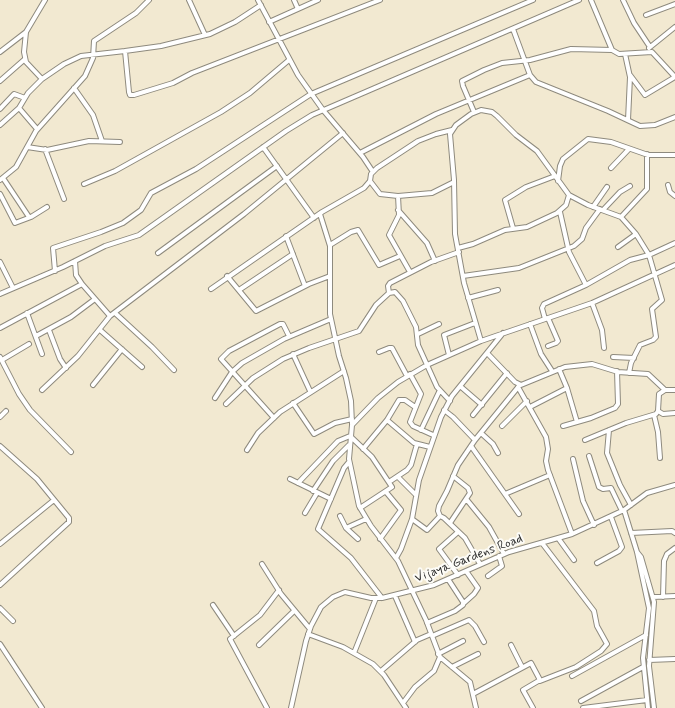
<!DOCTYPE html>
<html>
<head>
<meta charset="utf-8">
<style>
  body { margin:0 }
  canvas { display:block; background:#f2e9d1 }
</style>
</head>
<body>
<canvas width="675" height="708"></canvas>
<script>
const c = document.querySelector('canvas').getContext('2d');
c.lineJoin = 'round';
const poly = rows => new Path2D(rows.map(r => 'M' + r).join(''));
function trace(path, color, width, dash) { c.strokeStyle = color; c.lineWidth = width; c.lineCap = dash ? 'butt' : 'round'; c.setLineDash(dash || []); c.stroke(path); }
function drawText(font, color, halo, rows, align = 'center') {
  c.font = font + ' Mynerve,sans-serif'; c.lineWidth = 4; c.setLineDash([]); c.textBaseline = 'middle'; c.strokeStyle = halo; c.fillStyle = color; for (const [text, x, y, turn = 0] of rows) {
    c.save(); c.translate(x, y); c.rotate((+turn || 0) * Math.PI / 180); c.textAlign = isNaN(turn) ? turn : align; if (halo) c.strokeText(text, 0, 0); c.fillText(text, 0, 0); c.restore();
  }
}
const minor = poly([
  [189,0,205,35],
  [258,0,298,75,323,110,363,157,373,172],
  [294,0,298,9],
  [591,0,612,50,619,54,652,52,675,77],
  [623,0,634,23,650,47],
  [646,15,675,4],
  [269,22,318,0],
  [513,29,530,75,536,82,608,111,640,126,655,125,675,117],
  [649,48,675,27],
  [125,51,161,46,210,34,235,22,261,5],
  [0,52,26,32],
  [625,54,630,77,628,120],
  [630,75,645,95,675,77],
  [42,79,26,62,24,52,26,32,45,0],
  [0,81,25,59],
  [74,88,93,115,102,141],
  [19,108,37,129],
  [0,109,14,94,25,98],
  [474,112,463,86,462,81,484,70,502,63,530,60,571,49,612,50],
  [0,125,19,108,28,93,42,79,64,64,81,56,125,51,129,92,130,95,134,95,173,83,192,73,380,0],
  [27,147,47,150,89,141,120,142],
  [263,147,314,218],
  [45,149,64,199],
  [360,153,436,114,530,75],
  [611,168,629,149],
  [3,178,29,217],
  [0,180,16,167,36,131,85,76,93,58,94,41,136,13,149,0],
  [370,181,380,194,398,196,432,193,454,182],
  [558,181,560,166,563,159,588,139,611,142,648,155,675,155],
  [84,184,115,171,221,112,250,93,289,60],
  [668,185,670,192,675,196],
  [0,194,15,223,31,217,47,207],
  [398,196,399,215,389,235,410,272],
  [593,207,607,187],
  [398,210,427,243,435,261],
  [603,210,620,192,630,186],
  [560,212,569,252,586,285],
  [320,214,330,246,330,314,339,356,346,378,351,401,352,424],
  [621,217,647,189,647,154],
  [513,228,505,200,526,187,555,176],
  [286,236,305,286],
  [330,245,351,232,358,230,379,265,400,256],
  [618,247,636,234],
  [458,248,473,244,505,230,527,227,557,213,566,205,569,195],
  [158,253,277,166],
  [75,261,76,275,82,284],
  [0,262,13,288],
  [55,271,53,248,101,232,123,223,141,210,151,193,196,169,311,94,533,0],
  [227,276,256,311,309,284,330,276],
  [463,276,519,268,574,246,582,239,586,228,600,209],
  [211,289,322,212,364,188,370,181,371,174,377,168,418,141,436,134,452,130],
  [239,290,293,254],
  [389,293,395,292,403,301,416,327,418,345,437,387,450,401],
  [0,294,63,267,105,246,139,235,286,131,312,115,579,0],
  [468,298,498,290],
  [592,303,602,330,604,348],
  [27,313,42,354],
  [115,313,152,347,174,370],
  [548,318,558,341,556,343,548,346],
  [545,319,542,308,544,304,586,285,630,260,649,255,675,243],
  [530,324,541,354,552,371],
  [0,328,82,284,110,316,244,214,343,133],
  [49,330,60,359,66,368],
  [100,330,142,367],
  [418,334,439,324],
  [36,336,71,317,95,299],
  [481,341,464,283,455,234,454,180,450,134,456,125,471,114,481,110,492,112,497,116,516,135,537,151,569,195,588,205,621,217,636,234,649,255,662,300,652,309,656,337,653,340,640,345,631,363,629,373],
  [379,352,389,348,392,348,407,376],
  [293,354,310,391],
  [488,354,515,382,521,385,565,367,592,364,618,372,648,374,665,390,675,390],
  [449,355,444,335,475,323],
  [0,357,19,394,30,410,71,452],
  [613,357,634,358],
  [2,360,29,344],
  [559,369,567,388,577,422],
  [410,374,421,394,410,422,413,426,433,435],
  [93,385,122,349],
  [460,386,482,405],
  [518,387,546,437,548,449,546,461,548,470,572,534],
  [42,390,78,356,110,316],
  [215,398,232,372,242,363,284,339,331,319],
  [293,403,314,434,335,423,352,419],
  [226,404,253,378,283,359,309,348,359,331,376,305,389,293,388,286,390,283,431,262,459,252],
  [530,407,567,388],
  [444,410,453,417,475,440],
  [658,411,663,414,675,413],
  [473,415,507,373],
  [654,415,658,432,660,458],
  [0,417,6,411],
  [274,418,221,359,229,351,280,324,283,324,289,336],
  [387,420,414,443,430,447],
  [502,426,527,401],
  [563,426,591,418,615,408,618,404,617,371],
  [421,430,439,392],
  [609,430,607,453,620,485,631,505],
  [481,433,493,444,498,453],
  [585,440,626,423,656,414,658,411,659,394,665,390],
  [0,446,37,479,69,518,69,522,0,585],
  [471,446,519,514],
  [363,449,387,420,399,400,405,400,415,407],
  [247,450,258,433,280,412,344,371],
  [589,456,599,487,603,489,611,488,622,511],
  [573,459,583,501,594,525],
  [349,462,344,468,318,529,351,558,382,598],
  [398,477,416,495],
  [290,479,331,499],
  [389,482,407,470,411,465,417,444],
  [298,483,338,441,350,436,372,457,392,487,360,508],
  [313,491,333,461,349,445],
  [505,494,550,475],
  [467,500,489,527,504,554],
  [624,510,637,552,649,608,643,658,648,708],
  [305,513,317,493],
  [340,516,346,528,358,539],
  [440,516,438,511,439,506,447,491,458,465,475,440,519,386],
  [412,519,427,530,440,516,444,518,465,538,480,564],
  [450,523,470,493,468,488,453,476],
  [346,528,366,519],
  [458,532,439,549,458,575],
  [631,533,672,531,675,533],
  [558,538,574,560],
  [380,539,401,510,386,492],
  [0,544,54,500],
  [637,552,641,557,654,602,649,666,654,708],
  [396,558,401,549,412,519,419,480,441,417,452,396,503,333],
  [597,563,619,551,622,547,611,517],
  [262,564,281,594,310,629],
  [488,576,502,566,499,556],
  [395,596,415,642],
  [653,597,675,596],
  [663,597,664,561,667,554,675,548],
  [464,603,474,594,478,588,466,571],
  [213,605,234,636],
  [0,608,13,621],
  [427,623,455,611,463,605,463,602,448,579],
  [308,634,343,647,373,664,384,675,406,708],
  [432,636,469,620,475,626,484,642],
  [0,644,42,708],
  [259,645,294,611],
  [511,645,522,667],
  [354,653,376,598],
  [438,654,463,641],
  [649,660,675,659],
  [452,667,478,654],
  [381,671,417,640,431,634],
  [572,676,646,635],
  [540,681,576,667,601,651,607,644,597,626,594,611,542,543],
  [473,694,531,663,540,680,523,690,533,708],
  [581,701,643,667],
  [403,703,415,687,434,671,440,657],
  [267,708,230,639,260,615,279,590],
  [291,708,306,641,311,626,321,607,333,597,345,592,371,598,382,598,434,585,509,552,572,534,624,510,647,493,675,485],
  [476,708,470,682,440,657,426,620,398,561,371,526,359,506,349,459,352,425,378,398,398,382,427,365,481,341,592,303,675,265],
  [583,708,647,700]
]);
trace(minor, '#8e8a7e', 6);
trace(minor, '#fff', 4);
drawText('13px', '#2b2b2b', '#fdfcf7', [
  ["Vijaya Gardens Road",469,559,-21]
]);
</script>
</body>
</html>
